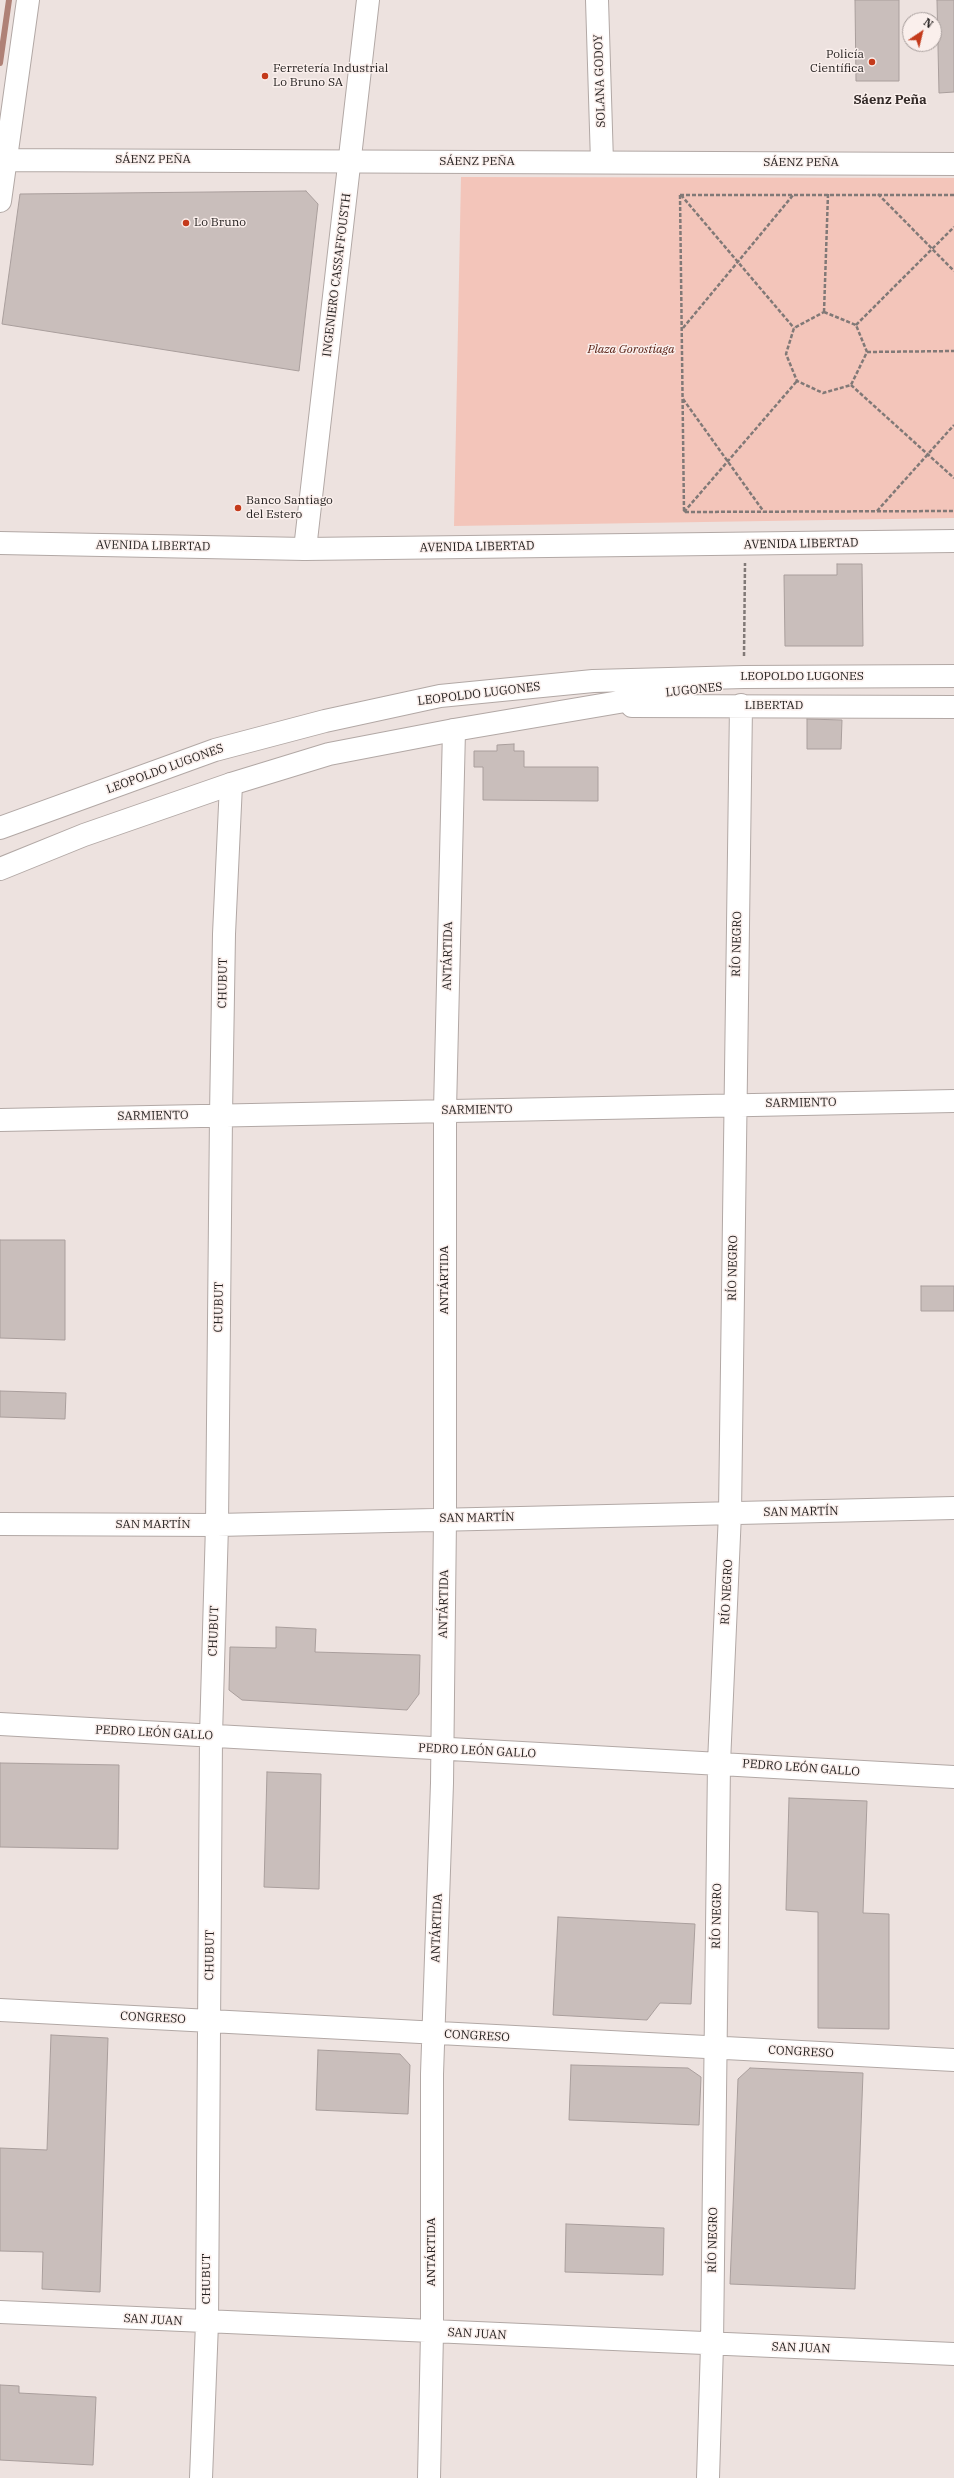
<!DOCTYPE html>
<html>
<head>
<meta charset="utf-8">
<style>
  body { margin:0 }
  #map { position:relative; width:954px; height:2478px; overflow:hidden; background:#ede2df; font-family:"IBM Plex Serif",serif }
  canvas { display:block }
  .north { position:absolute; left:902px; top:12px; width:40px; height:40px; box-sizing:border-box; background:#faefec; border:1px solid #a49b99; border-radius:50%; rotate:35deg; font-size:11px; font-weight:700; line-height:16px; text-align:center; color:#221e1d }
  .north::after { content:''; display:block; margin:auto; width:14px; height:18px; background:#c43a1b; clip-path:polygon(50% 0,100% 100%,50% 72%,0 100%) }
</style>
</head>
<body>
<div id="map">
<canvas width="954" height="2478"></canvas>
<div class="north">N</div>
</div>
<script>
const c = document.querySelector('canvas').getContext('2d');
c.lineJoin = 'round';
function fill(path, color) { c.fillStyle = color; c.fill(path, 'evenodd'); }
const poly = rows => new Path2D(rows.map(r => 'M' + r).join(''));
function trace(path, color, width, dash) { c.strokeStyle = color; c.lineWidth = width; c.lineCap = dash ? 'butt' : 'round'; c.setLineDash(dash || []); c.stroke(path); }
function drawText(font, color, halo, rows, align = 'center') {
  c.font = font + ' "IBM Plex Serif",serif'; c.lineWidth = 3; c.setLineDash([]); c.textBaseline = 'middle'; c.strokeStyle = halo; c.fillStyle = color; for (const [text, x, y, turn = 0] of rows) {
    c.save(); c.translate(x, y); c.rotate((+turn || 0) * Math.PI / 180); c.textAlign = isNaN(turn) ? turn : align; if (halo) c.strokeText(text, 0, 0); c.fillText(text, 0, 0); c.restore();
  }
}
fill(poly([
  [461,177,954,178,954,518,454,526]
]), '#f3c5ba');
trace(poly([
  [0,63,9,0]
]), '#af8176', 6);
const building = poly([
  [855,0,899,0,899,81,856,81,855,0],
  [937,0,954,0,954,92,939,93,937,0],
  [306,191,318,204,299,371,2,324,20,194,306,191],
  [837,564,862,564,863,646,785,646,784,575,837,575,837,564],
  [807,719,842,720,841,749,807,749,807,719],
  [514,744,514,751,524,751,524,767,598,767,598,801,483,800,483,767,474,767,474,751,497,751,497,745,514,744],
  [0,1240,65,1240,65,1340,0,1338,0,1240],
  [921,1286,954,1286,954,1311,921,1311,921,1286],
  [0,1391,66,1393,65,1419,0,1417,0,1391],
  [276,1627,316,1629,315,1652,420,1655,419,1694,407,1710,242,1700,229,1690,230,1647,276,1648,276,1627],
  [0,1763,119,1765,118,1849,0,1847,0,1763],
  [267,1772,321,1774,319,1889,264,1887,267,1772],
  [789,1798,867,1801,863,1913,889,1914,889,2029,818,2028,818,1912,786,1910,789,1798],
  [558,1917,695,1924,691,2004,660,2003,647,2020,553,2015,558,1917],
  [51,2035,108,2038,100,2292,42,2289,43,2252,0,2251,0,2148,47,2150,51,2035],
  [318,2050,400,2054,410,2065,408,2114,316,2110,318,2050],
  [571,2065,688,2068,701,2077,699,2125,569,2120,571,2065],
  [750,2068,863,2073,855,2289,730,2284,738,2079,750,2068],
  [566,2224,664,2228,663,2275,565,2272,566,2224],
  [0,2385,19,2386,19,2393,96,2397,93,2465,0,2460,0,2385]
]);
fill(building, '#c9bebb');
trace(building, '#a99e9c', 1);
const minor = poly([
  [597,0,602,162],
  [305,549,368,0],
  [632,706,954,707],
  [0,1120,954,1101],
  [0,1524,217,1525,954,1508],
  [0,1724,954,1777],
  [0,2010,954,2060],
  [0,2312,954,2354],
  [201,2478,207,2323,211,1736,217,1525,221,1115,224,934,231,784],
  [429,2478,432,2332,432,2074,442,1783,445,1518,445,1110,454,730],
  [708,2478,712,2345,719,1763,730,1513,741,705]
]);
const major = poly([
  [0,160,954,164],
  [0,201,28,0],
  [0,543,305,549,954,541],
  [0,828,215,750,325,721,440,696,593,681,744,677,954,676],
  [0,869,84,835,231,784,329,754,454,730,684,691]
]);
trace(minor, '#b2a8a5', 24);
trace(major, '#b2a8a5', 24);
trace(poly([
  [878,194,954,271],
  [680,195,684,512,954,511],
  [680,195,954,195],
  [681,195,794,328],
  [824,312,856,325,867,352,851,385,823,393,797,381,786,354,794,328,824,312],
  [824,312,828,194],
  [856,325,954,227],
  [683,328,794,194],
  [867,352,954,351],
  [851,385,954,478],
  [683,399,764,512],
  [877,511,954,425],
  [684,512,797,381],
  [744,656,745,563]
]), '#817977', 2.5, [4, 2]);
trace(minor, '#fff', 22);
trace(major, '#fff', 22);
for (const [x, y, r, color] of [
  [872,62,4,"#c43a1b"],
  [265,76,4,"#c43a1b"],
  [186,223,4,"#c43a1b"],
  [238,508,4,"#c43a1b"]
]) { const dot = new Path2D(); dot.arc(x, y, r, 0, 2 * Math.PI); c.fillStyle = color; c.fill(dot); trace(dot, '#faefec', 1.5); }
drawText('12px', '#221e1d', '#faefec', [
  ["Policía",864,55,"right"],
  ["Científica",864,69,"right"],
  ["Ferretería Industrial",273,69],
  ["Lo Bruno SA",273,83],
  ["Lo Bruno",194,223],
  ["Banco Santiago",246,501],
  ["del Estero",246,515]
], 'left');
drawText('12px', '#221e1d', '#faefec', [
  ["SOLANA GODOY",600,81,-92],
  ["SÁENZ PEÑA",153,160],
  ["SÁENZ PEÑA",477,162],
  ["SÁENZ PEÑA",801,163],
  ["INGENIERO CASSAFFOUSTH",337,275,-83],
  ["AVENIDA LIBERTAD",801,544,-1],
  ["AVENIDA LIBERTAD",153,546,1],
  ["AVENIDA LIBERTAD",477,547,-1],
  ["LEOPOLDO LUGONES",802,677],
  ["LUGONES",694,690,-6],
  ["LEOPOLDO LUGONES",479,694,-7],
  ["LIBERTAD",774,706],
  ["LEOPOLDO LUGONES",165,769,-20],
  ["RÍO NEGRO",737,944,-89],
  ["ANTÁRTIDA",448,956,-89],
  ["CHUBUT",223,983,-89],
  ["SARMIENTO",801,1103,-1],
  ["SARMIENTO",477,1110,-1],
  ["SARMIENTO",153,1116,-1],
  ["RÍO NEGRO",733,1268,-89],
  ["ANTÁRTIDA",445,1280,-90],
  ["CHUBUT",219,1307,-89],
  ["SAN MARTÍN",801,1512,-1],
  ["SAN MARTÍN",477,1518,-1],
  ["SAN MARTÍN",153,1525],
  ["RÍO NEGRO",727,1592,-87],
  ["ANTÁRTIDA",444,1604,-89],
  ["CHUBUT",214,1631,-88],
  ["PEDRO LEÓN GALLO",154,1733,3],
  ["PEDRO LEÓN GALLO",477,1751,3],
  ["PEDRO LEÓN GALLO",801,1768,4],
  ["RÍO NEGRO",717,1916,-89],
  ["ANTÁRTIDA",437,1928,-88],
  ["CHUBUT",210,1955,-89],
  ["CONGRESO",153,2018,3],
  ["CONGRESO",477,2036,3],
  ["CONGRESO",801,2052,3],
  ["RÍO NEGRO",713,2240,-89],
  ["ANTÁRTIDA",432,2252,-90],
  ["CHUBUT",207,2279,-90],
  ["SAN JUAN",153,2320,3],
  ["SAN JUAN",477,2334,3],
  ["SAN JUAN",801,2348,2]
]);
drawText('italic 12px', '#551b0f', '#faefec', [
  ["Plaza Gorostiaga",631,350]
]);
drawText('bold 13px', '#342b29', '#faefec', [
  ["Sáenz Peña",890,100]
]);
</script>
</body>
</html>
